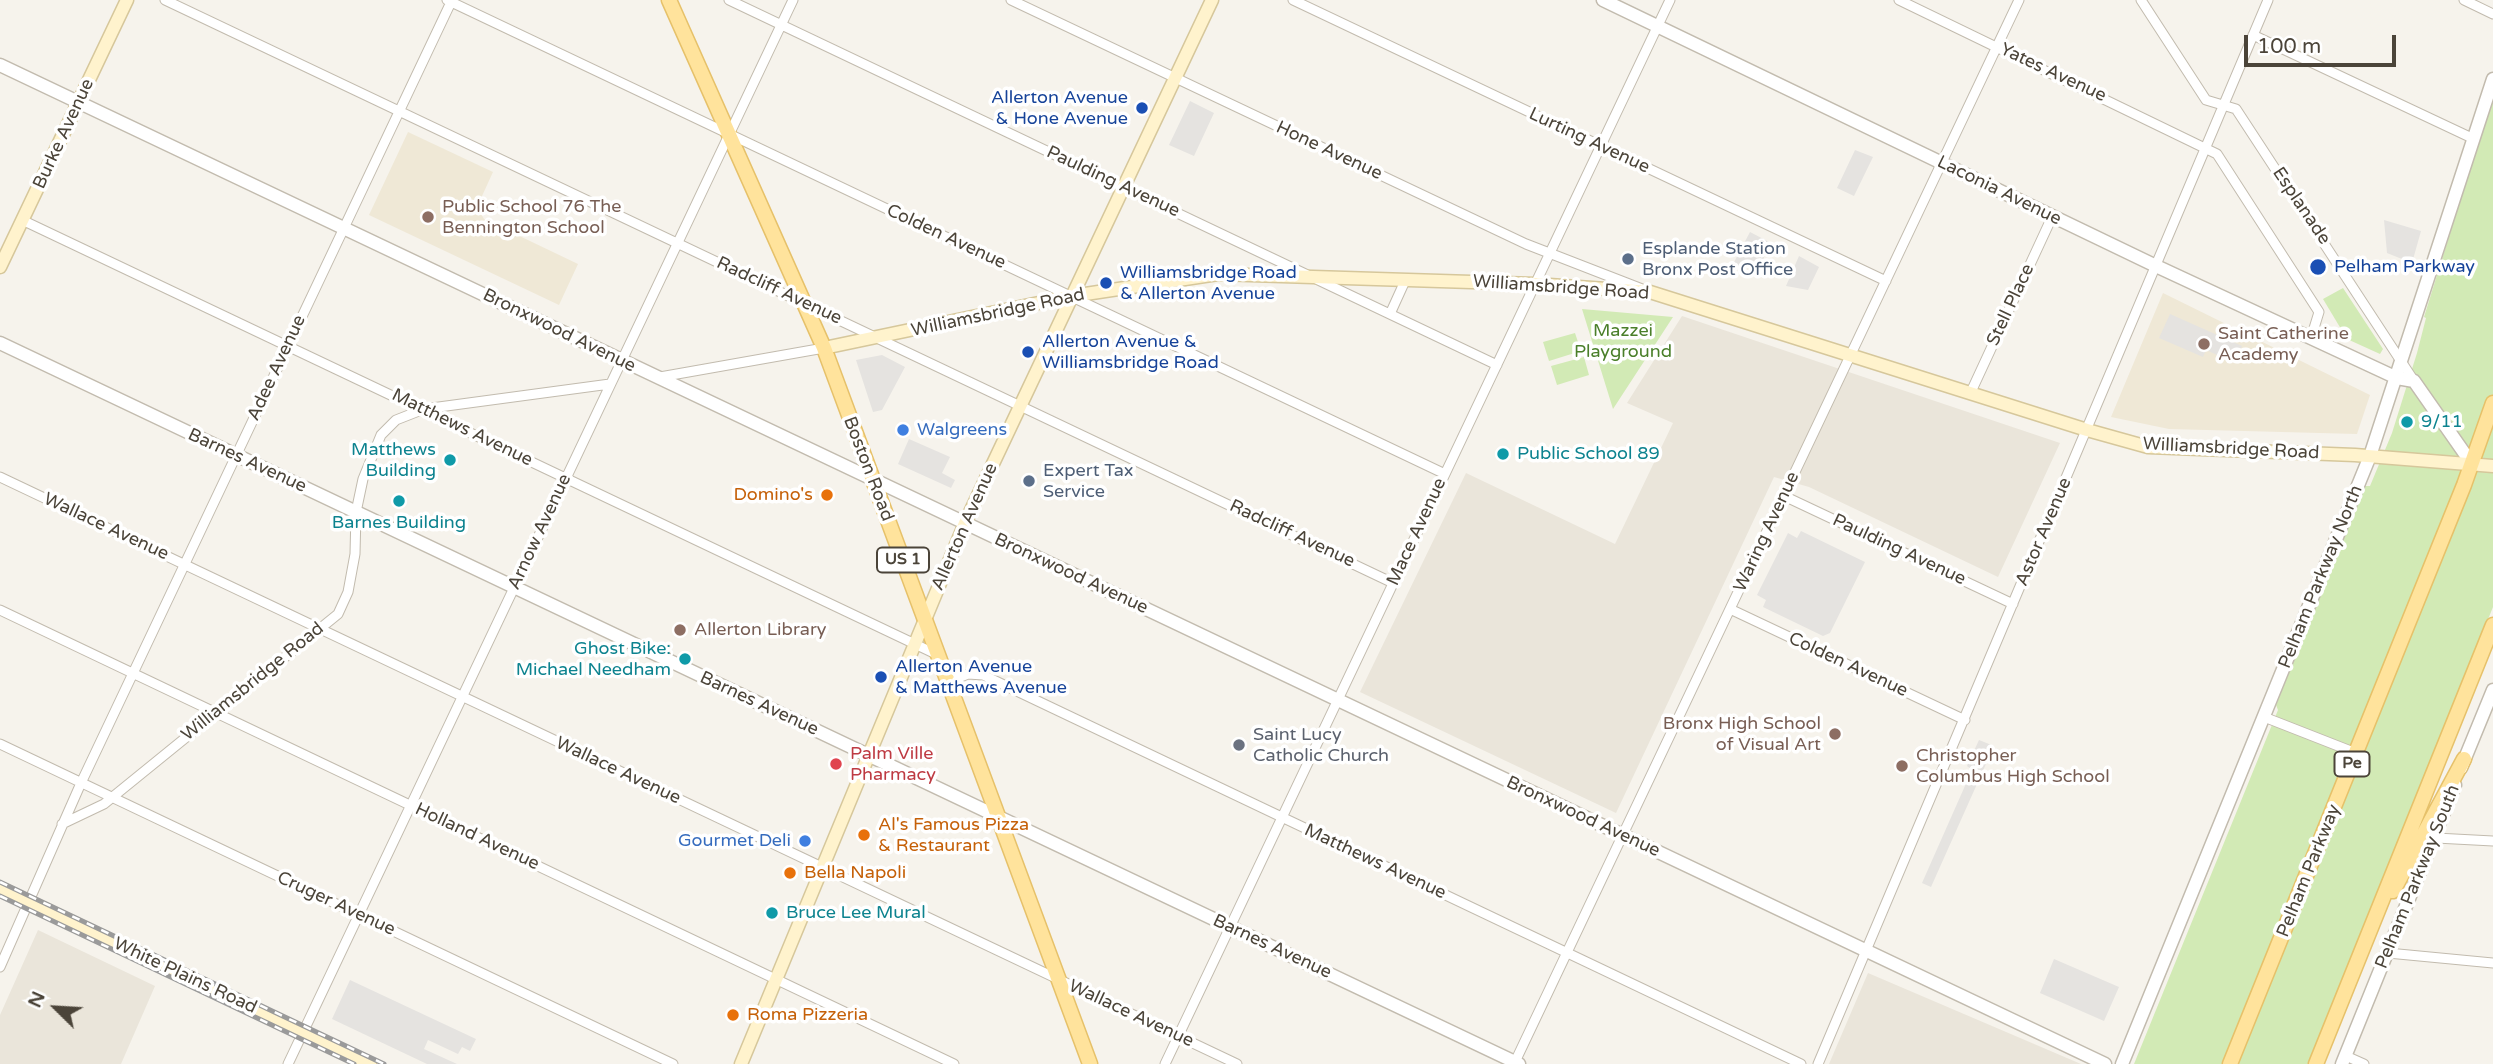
<!DOCTYPE html>
<html>
<head>
<meta charset="utf-8">
<style>
  body { margin:0 }
  #map { position:relative; width:2493px; height:1064px; overflow:hidden; background:#f6f3ec; font-family:"Varela Round",sans-serif }
  canvas { display:block }
  .north { position:absolute; left:21px; top:973px; width:70px; height:70px; -webkit-text-stroke:5px #fff; paint-order:stroke; rotate:294deg; font-size:19px; font-weight:700; line-height:28px; text-align:center; color:#4b4439 }
  .north::after { content:''; display:block; margin:auto; width:24px; height:32px; background:#4b4439; clip-path:polygon(50% 0,100% 100%,50% 72%,0 100%) }
  .scale { position:absolute; left:2244px; top:35px; width:152px; height:32px; box-sizing:border-box; border:4px solid #4b4439; border-top:0; padding-left:9px; font-size:21px; line-height:24px; white-space:nowrap; color:#4b4439; -webkit-text-stroke:5px #fff; paint-order:stroke }
</style>
</head>
<body>
<div id="map">
<canvas width="2493" height="1064"></canvas>
<div class="north">N</div>
<div class="scale">100 m</div>
</div>
<script>
const c = document.querySelector('canvas').getContext('2d');
c.lineJoin = 'round';
function fill(path, color) { c.fillStyle = color; c.fill(path, 'evenodd'); }
const poly = rows => new Path2D(rows.map(r => 'M' + r).join(''));
function trace(path, color, width, dash) { c.strokeStyle = color; c.lineWidth = width; c.lineCap = dash ? 'butt' : 'round'; c.setLineDash(dash || []); c.stroke(path); }
function drawText(font, color, halo, rows, align = 'center') {
  c.font = font + ' "Varela Round",sans-serif'; c.lineWidth = 7; c.setLineDash([]); c.textBaseline = 'middle'; c.strokeStyle = halo; c.fillStyle = color; for (const [text, x, y, turn = 0] of rows) {
    c.save(); c.translate(x, y); c.rotate((+turn || 0) * Math.PI / 180); c.textAlign = isNaN(turn) ? turn : align; if (halo) c.strokeText(text, 0, 0); c.fillText(text, 0, 0); c.restore();
  }
}
fill(poly([
  [1682,316,2060,443,1998,577,1809,487,1774,477,1616,813,1360,692,1466,473,1615,544,1673,423,1627,403],
  [38,930,155,986,121,1064,0,1064,0,1015],
  [1868,973,2081,1064,1829,1064]
]), '#eae5da');
fill(poly([
  [408,132,493,172,477,207,484,219,578,264,559,305,369,215],
  [2163,293,2370,395,2357,434,2169,429,2111,417]
]), '#efe8d6');
fill(poly([
  [2493,95,2493,607,2308,1064,2134,1064,2278,710,2276,705,2365,486,2370,486,2392,433,2417,353,2426,318,2424,317],
  [2343,288,2383,349,2380,354,2347,339,2323,299],
  [1582,309,1673,317,1613,409],
  [1575,333,1581,351,1549,361,1543,342],
  [1584,357,1589,375,1557,385,1551,366]
]), '#d2eab5');
fill(poly([
  [1190,101,1214,113,1194,156,1169,145],
  [1855,150,1873,157,1854,196,1837,188],
  [2384,220,2421,231,2412,263,2387,253],
  [1750,232,1771,243,1758,270,1746,265,1743,269,1732,266],
  [1799,256,1819,267,1808,290,1786,286],
  [2170,314,2242,346,2235,363,2206,350,2203,357,2159,338],
  [882,355,905,367,882,410,873,412,856,360],
  [909,439,950,457,942,473,955,480,951,488,898,464],
  [1801,531,1865,562,1830,633,1823,636,1763,607,1766,600,1757,595,1788,533,1797,538],
  [1979,740,1994,746,1931,887,1922,883,1972,770,1967,766],
  [2054,959,2119,987,2104,1021,2040,993],
  [350,980,476,1039,470,1051,462,1047,458,1054,428,1040,424,1049,457,1064,427,1064,332,1019]
]), '#e5e3e0');
const minor = poly([
  [165,0,1393,583],
  [447,0,1445,474],
  [729,0,1497,365],
  [1011,0,1526,244,1642,289],
  [1293,0,1886,281],
  [1899,0,2217,154,2319,312,2311,338],
  [2141,0,2206,100,2236,109,2414,381],
  [2464,0,2493,14],
  [2253,35,2474,139],
  [22,220,938,655],
  [1390,314,1405,281],
  [660,377,824,348],
  [1970,394,2052,217],
  [0,477,1237,1064],
  [1784,496,2013,604],
  [1730,609,1965,720],
  [0,610,954,1064],
  [948,682,968,674,983,675,1801,1064],
  [2264,717,2356,753],
  [0,744,673,1064],
  [62,824,104,804,338,614,348,592,355,554,356,512,363,479,381,435,396,420,424,409,610,384],
  [2436,838,2493,841],
  [2388,953,2493,963],
  [0,967,81,783,452,0],
  [2346,1056,2364,1064],
  [288,1064,793,0],
  [1165,1064,1670,0],
  [1514,1064,2019,0],
  [1818,1064,2268,0]
]);
const tertiary = poly([
  [1603,0,2156,266,2397,378,2414,381,2472,464],
  [0,65,2105,1064],
  [0,343,1519,1064],
  [2461,768,2493,690],
  [2122,1064,2370,456,2493,79],
  [2342,1064,2455,785]
]);
const secondary = poly([
  [0,267,127,0],
  [824,348,1072,296,1218,274,1535,284,1650,292,2087,430,2148,447,2355,455,2493,466],
  [0,888,370,1064],
  [741,1064,965,523,1212,0]
]);
const primary = poly([
  [669,0,824,348,1090,1064],
  [2393,891,2464,759],
  [2230,1064,2464,485,2493,403],
  [2316,1064,2493,625]
]);
trace(minor, '#c2bbae', 11);
trace(tertiary, '#c2bbae', 15);
trace(secondary, '#d6c79b', 15);
trace(primary, '#e6c16a', 17);
trace(minor, '#fff', 9);
trace(tertiary, '#fff', 12);
trace(secondary, '#fff3cd', 12);
trace(primary, '#ffe39c', 14);
const rail = poly([
  [0,882,384,1064],
  [0,896,354,1064]
]);
trace(rail, '#9a9a9a', 5);
trace(rail, '#fff', 2.5, [8]);
for (const [x, y, r, color] of [
  [1142,108,7,"#1a4fb4"],
  [428,217,7,"#8d6e63"],
  [1628,259,7,"#5c6f8a"],
  [2318,267,9,"#1a4fb4"],
  [1106,283,7,"#1a4fb4"],
  [2204,344,7,"#8d6e63"],
  [1028,352,7,"#1a4fb4"],
  [2407,422,7,"#0f9aa8"],
  [903,430,7,"#3f7fe0"],
  [1503,454,7,"#0f9aa8"],
  [450,460,7,"#0f9aa8"],
  [1029,481,7,"#5c6f8a"],
  [827,495,7,"#e8710a"],
  [399,501,7,"#0f9aa8"],
  [680,630,7,"#8d6e63"],
  [685,659,7,"#0f9aa8"],
  [881,677,7,"#1a4fb4"],
  [1835,734,7,"#8d6e63"],
  [1239,745,7,"#6b7280"],
  [836,764,7,"#e0444e"],
  [1902,766,7,"#8d6e63"],
  [864,835,7,"#e8710a"],
  [805,841,7,"#3f7fe0"],
  [790,873,7,"#e8710a"],
  [772,913,7,"#0f9aa8"],
  [733,1015,7,"#e8710a"]
]) { const dot = new Path2D(); dot.arc(x, y, r, 0, 2 * Math.PI); c.fillStyle = color; c.fill(dot); trace(dot, '#fff', 2.5); }
for (const [x, y, w] of [
  [903,560,52],
  [2352,764,35]
]) { const box = new Path2D(); box.roundRect(x - w / 2, y - 12.5, w, 25, 5); c.fillStyle = '#fff'; c.fill(box); trace(box, '#4b4439', 2); }
drawText('bold 16px', '#4b4439', null, [
  ["US 1",903,560],
  ["Pe",2352,764]
]);
drawText('18px', '#4b4439', '#fff', [
  ["Yates Avenue",2053,73,25],
  ["Burke Avenue",64,134,-65],
  ["Lurting Avenue",1589,141,25],
  ["Hone Avenue",1329,151,25],
  ["Paulding Avenue",1113,182,25],
  ["Laconia Avenue",1999,191,26],
  ["Esplanade",2301,206,56],
  ["Colden Avenue",946,237,25],
  ["Williamsbridge Road",1561,288,4],
  ["Radcliff Avenue",779,291,25],
  ["Stell Place",2011,305,-65],
  ["Williamsbridge Road",998,313,-12],
  ["Bronxwood Avenue",559,331,26],
  ["Adee Avenue",277,368,-65],
  ["Matthews Avenue",462,428,26],
  ["Williamsbridge Road",2231,449,3],
  ["Barnes Avenue",247,461,25],
  ["Boston Road",868,469,69],
  ["Wallace Avenue",106,527,25],
  ["Allerton Avenue",965,527,-66],
  ["Arnow Avenue",540,532,-65],
  ["Mace Avenue",1417,532,-65],
  ["Waring Avenue",1767,532,-65],
  ["Astor Avenue",2044,532,-67],
  ["Radcliff Avenue",1292,534,25],
  ["Paulding Avenue",1899,550,25],
  ["Bronxwood Avenue",1071,574,25],
  ["Pelham Parkway North",2321,577,-68],
  ["Colden Avenue",1848,665,25],
  ["Williamsbridge Road",253,682,-39],
  ["Barnes Avenue",759,704,25],
  ["Wallace Avenue",618,771,25],
  ["Bronxwood Avenue",1583,817,25],
  ["Holland Avenue",477,837,25],
  ["Matthews Avenue",1375,862,25],
  ["Pelham Parkway",2309,871,-68],
  ["Pelham Parkway South",2418,877,-68],
  ["Cruger Avenue",336,904,25],
  ["Barnes Avenue",1272,947,25],
  ["White Plains Road",185,976,25],
  ["Wallace Avenue",1131,1014,25]
]);
drawText('18px', '#164399', '#fff', [
  ["Allerton Avenue",1128,98,"right"],
  ["& Hone Avenue",1128,119,"right"],
  ["Pelham Parkway",2334,267],
  ["Williamsbridge Road",1120,273],
  ["& Allerton Avenue",1120,294],
  ["Allerton Avenue &",1042,342],
  ["Williamsbridge Road",1042,363],
  ["Allerton Avenue",895,667],
  ["& Matthews Avenue",895,688]
], 'left');
drawText('18px', '#785e54', '#fff', [
  ["Public School 76 The",442,207],
  ["Bennington School",442,228],
  ["Saint Catherine",2218,334],
  ["Academy",2218,355],
  ["Allerton Library",694,630],
  ["Bronx High School",1821,724,"right"],
  ["of Visual Art",1821,745,"right"],
  ["Christopher",1916,756],
  ["Columbus High School",1916,777]
], 'left');
drawText('18px', '#4e5e75', '#fff', [
  ["Esplande Station",1642,249],
  ["Bronx Post Office",1642,270],
  ["Expert Tax",1043,471],
  ["Service",1043,492]
], 'left');
drawText('18px', '#4a7f2a', '#fff', [
  ["Mazzei",1623,331],
  ["Playground",1623,352]
]);
drawText('18px', '#0d838f', '#fff', [
  ["9/11",2421,422],
  ["Matthews",436,450,"right"],
  ["Building",436,471,"right"],
  ["Public School 89",1517,454],
  ["Barnes Building",399,523,"center"],
  ["Ghost Bike:",671,649,"right"],
  ["Michael Needham",671,670,"right"],
  ["Bruce Lee Mural",786,913]
], 'left');
drawText('18px', '#366cbe', '#fff', [
  ["Walgreens",917,430],
  ["Gourmet Deli",791,841,"right"]
], 'left');
drawText('18px', '#c56008', '#fff', [
  ["Domino's",813,495,"right"],
  ["Al's Famous Pizza",878,825],
  ["& Restaurant",878,846],
  ["Bella Napoli",804,873],
  ["Roma Pizzeria",747,1015]
], 'left');
drawText('18px', '#5b616d', '#fff', [
  ["Saint Lucy",1253,735],
  ["Catholic Church",1253,756]
], 'left');
drawText('18px', '#be3a42', '#fff', [
  ["Palm Ville",850,754],
  ["Pharmacy",850,775]
], 'left');
</script>
</body>
</html>
